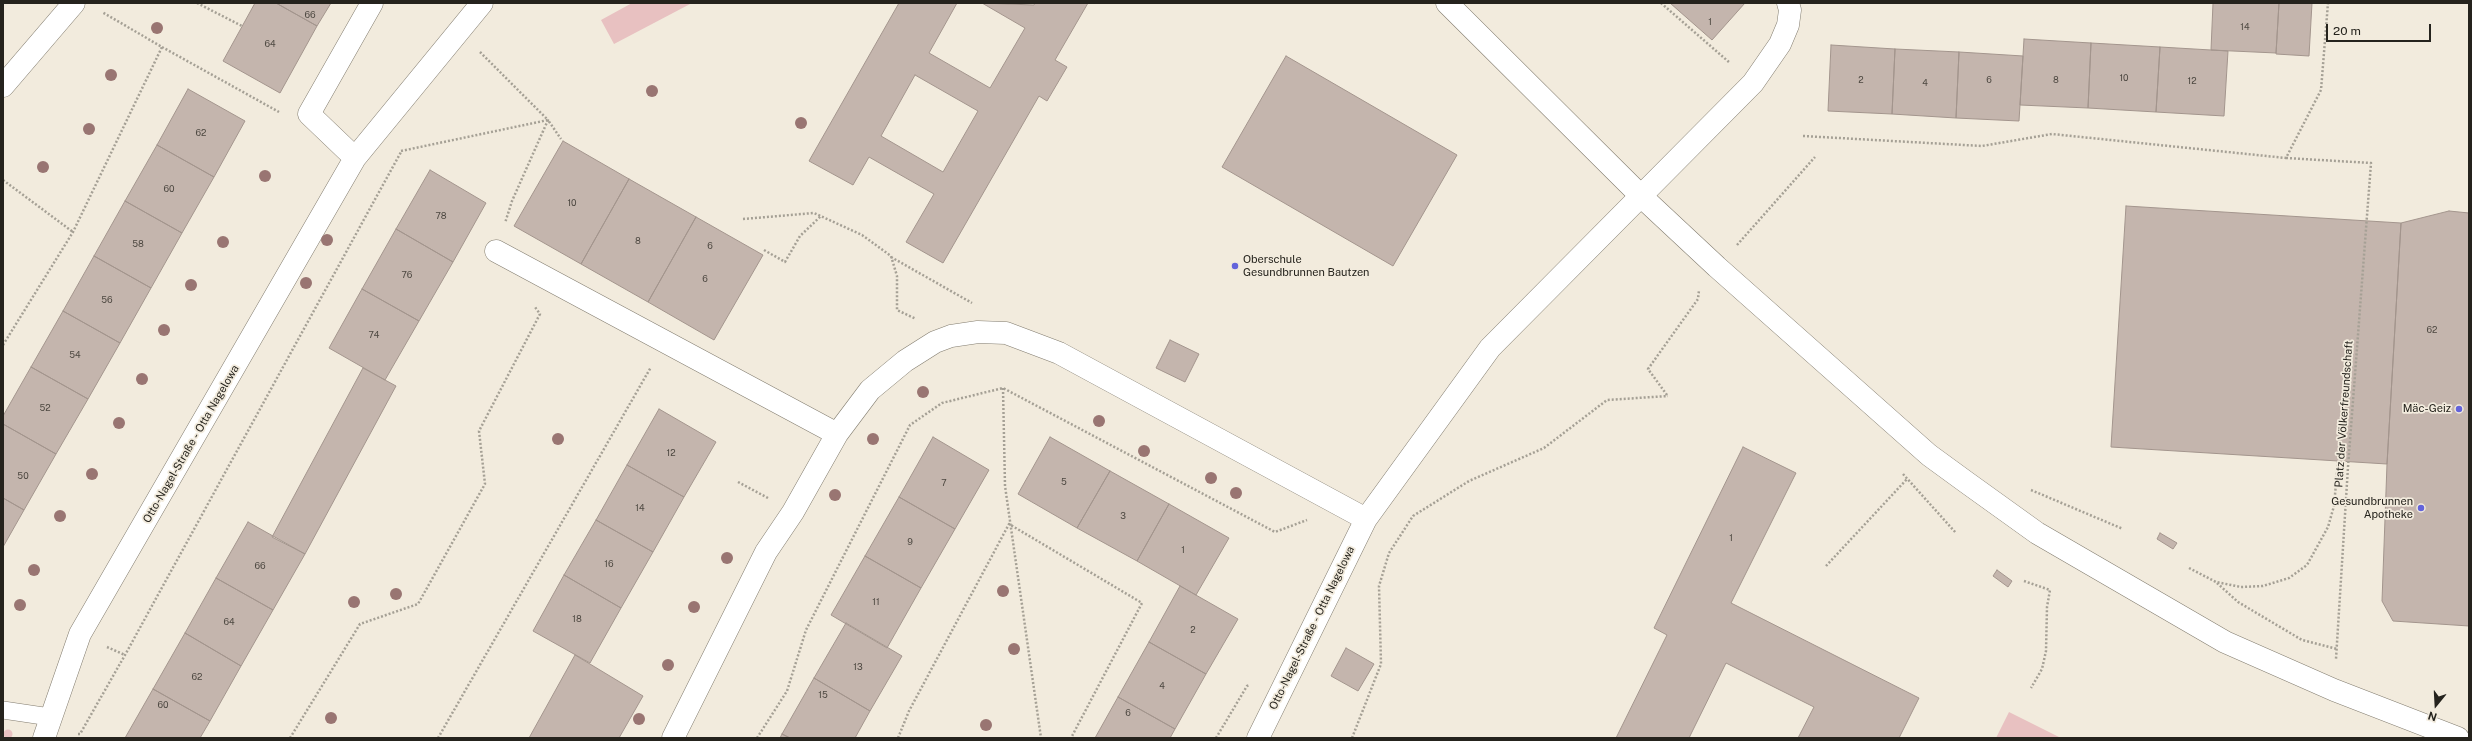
<!DOCTYPE html>
<html>
<head>
<meta charset="utf-8">
<style>
  body { margin:0 }
  #map { position:relative; width:2472px; height:741px; overflow:hidden; background:#f2ebdd; font-family:"Public Sans",sans-serif }
  canvas { display:block }
  .frame { position:absolute; inset:0; border:4px solid #25231d; pointer-events:none }
  .north { position:absolute; left:2416px; top:685px; width:40px; height:40px; -webkit-text-stroke:3px #f2ebdd; paint-order:stroke; rotate:198deg; font-size:11px; font-weight:700; line-height:16px; text-align:center; color:#25231d }
  .north::after { content:''; display:block; margin:auto; width:14px; height:18px; background:#25231d; clip-path:polygon(50% 0,100% 100%,50% 72%,0 100%) }
  .scale { position:absolute; left:2326px; top:24px; width:105px; height:18px; box-sizing:border-box; border:2px solid #25231d; border-top:0; padding-left:5px; font-size:12px; line-height:14px; white-space:nowrap; color:#25231d; -webkit-text-stroke:3px #f2ebdd; paint-order:stroke }
</style>
</head>
<body>
<div id="map">
<canvas width="2472" height="741"></canvas>
<div class="frame"></div>
<div class="north">N</div>
<div class="scale">20 m</div>
</div>
<script>
const c = document.querySelector('canvas').getContext('2d');
c.lineJoin = 'round';
function fill(path, color) { c.fillStyle = color; c.fill(path, 'evenodd'); }
const poly = rows => new Path2D(rows.map(r => 'M' + r).join(''));
function trace(path, color, width, dash) { c.strokeStyle = color; c.lineWidth = width; c.lineCap = dash ? 'butt' : 'round'; c.setLineDash(dash || []); c.stroke(path); }
function drawText(font, color, halo, rows, align = 'center') {
  c.font = font + ' "Public Sans",sans-serif'; c.lineWidth = 3.5; c.setLineDash([]); c.textBaseline = 'middle'; c.strokeStyle = halo; c.fillStyle = color; for (const [text, x, y, turn = 0] of rows) {
    c.save(); c.translate(x, y); c.rotate((+turn || 0) * Math.PI / 180); c.textAlign = isNaN(turn) ? turn : align; if (halo) c.strokeText(text, 0, 0); c.fillText(text, 0, 0); c.restore();
  }
}
fill(poly([
  [632,3,692,3,614,44,601,20],
  [2009,712,2061,738,1996,738],
  '3.5 734a4.5 4.5 0 1 1 9 0a4.5 4.5 0 1 1-9 0Z'
]), '#e8c1c1');
const building = poly([
  [255,3,276,3,317,26,280,93,223,61,255,3],
  [276,3,331,3,317,26,276,3],
  [899,3,957,3,929,53,990,88,1025,28,982,3,1034,5,1035,3,1088,3,1055,60,1067,67,1047,101,1039,96,943,263,906,242,934,194,869,157,853,185,809,161,899,3],
  [915,75,978,111,943,172,881,136,915,75],
  [1670,3,1745,3,1712,40,1670,3],
  [2213,3,2279,3,2276,53,2211,50,2213,3],
  [2279,3,2312,3,2309,56,2276,54,2279,3],
  [2024,39,2091,43,2088,108,2020,105,2024,39],
  [2091,43,2160,47,2156,112,2088,108,2091,43],
  [1831,45,1895,49,1892,114,1828,111,1831,45],
  [2160,47,2228,51,2224,116,2156,112,2160,47],
  [1895,49,1959,52,1956,118,1892,114,1895,49],
  [1959,52,2023,56,2019,121,1956,118,1959,52],
  [1286,56,1457,155,1393,266,1222,167,1286,56],
  [188,89,245,121,214,177,157,145,188,89],
  [563,141,629,179,581,264,514,226,563,141],
  [157,145,214,177,182,233,125,201,157,145],
  [430,170,486,203,453,262,396,229,430,170],
  [629,179,696,217,648,302,581,264,629,179],
  [125,201,182,233,151,288,94,256,125,201],
  [2126,206,2401,223,2387,464,2111,447,2126,206],
  [2449,211,2469,213,2469,626,2393,621,2382,601,2387,464,2401,223,2449,211],
  [696,217,763,255,714,340,648,302,696,217],
  [396,229,453,262,419,321,362,289,396,229],
  [94,256,151,288,120,343,63,311,94,256],
  [362,289,419,321,385,380,329,348,362,289],
  [63,311,120,343,88,399,31,367,63,311],
  [1170,340,1199,354,1185,382,1156,368,1170,340],
  [31,367,88,399,56,454,3,424,3,416,31,367],
  [363,368,396,386,305,554,272,537,363,368],
  [659,409,716,442,684,497,627,465,659,409],
  [3,424,56,454,24,510,3,498,3,424],
  [933,437,989,470,955,529,899,497,933,437],
  [1050,437,1110,471,1077,528,1018,494,1050,437],
  [1743,447,1796,473,1731,603,1919,698,1899,738,1798,738,1814,707,1726,663,1689,738,1616,738,1667,635,1654,628,1743,447],
  [627,465,684,497,653,552,596,520,627,465],
  [1110,471,1169,504,1137,561,1077,528,1110,471],
  [899,497,955,529,921,588,865,556,899,497],
  [3,498,24,510,3,547,3,498],
  [1169,504,1229,538,1196,595,1137,561,1169,504],
  [596,520,653,552,621,608,564,575,596,520],
  [248,522,305,554,273,610,216,578,248,522],
  [2160,533,2177,543,2173,549,2157,539,2160,533],
  [865,556,921,588,887,648,831,615,865,556],
  [1997,570,2012,581,2008,587,1993,576,1997,570],
  [564,575,621,608,590,663,533,631,564,575],
  [216,578,273,610,241,666,185,633,216,578],
  [1180,586,1238,619,1206,674,1149,642,1180,586],
  [846,623,902,656,870,711,814,678,846,623],
  [185,633,241,666,210,721,153,689,185,633],
  [1149,642,1206,674,1175,729,1118,697,1149,642],
  [1346,648,1374,664,1358,691,1331,676,1346,648],
  [575,655,643,696,619,738,529,738,575,655],
  [814,678,870,711,855,738,790,738,782,734,814,678],
  [153,689,210,721,200,738,125,738,153,689],
  [1118,697,1175,729,1170,738,1095,738,1118,697],
  [782,734,790,738,780,738,782,734]
]);
fill(building, '#c4b5ad');
trace(building, '#a3958d', 1);
const lane = poly([
  [3,710,50,717]
]);
const street = poly([
  [3,86,74,3],
  [355,158,309,114,372,3],
  [496,251,837,434],
  [44,738,80,634,355,158,482,3],
  [673,738,766,552,793,512,837,434,870,390,905,361,935,342,951,336,978,332,1006,333,1059,353,1366,519],
  [1258,738,1366,519,1490,348,1753,83,1780,44,1788,25,1790,10,1788,3]
]);
const secondary = poly([
  [1447,3,1642,197,1717,267,1929,455,1966,482,2037,533,2225,642,2334,690,2458,738]
]);
trace(lane, '#827c6f', 18);
trace(street, '#827c6f', 23);
trace(secondary, '#827c6f', 23);
trace(poly([
  [197,3,242,26],
  [1661,3,1730,63],
  [162,47,279,112],
  [480,52,548,120,512,201,505,223],
  [1803,136,1982,146,2052,134,2286,158,2321,90,2328,3],
  [401,151,548,120,561,139],
  [2286,158,2371,163,2348,467,2336,659],
  [3,180,73,232],
  [743,219,814,213,862,235,891,256,897,276,897,310,916,319],
  [1737,245,1815,157],
  [764,250,785,262,800,236,821,216],
  [891,257,972,303],
  [3,345,73,232,162,47,102,12],
  [1003,388,1005,486,1041,738],
  [1667,395,1648,369,1698,299,1699,290],
  [1903,474,1956,533],
  [738,482,768,498],
  [2031,490,2123,529],
  [1826,566,1907,479],
  [2189,568,2216,582,2241,587,2263,586,2289,578,2307,565,2328,527,2334,506,2338,461],
  [2024,581,2050,590,2047,607,2046,651,2042,669,2031,688],
  [2217,583,2238,602,2302,640,2337,649],
  [107,647,125,655],
  [78,734,80,734,125,655,401,152],
  [290,738,360,624,418,604,485,484,479,431,540,314,535,307],
  [438,738,651,367],
  [757,738,787,691,806,630,910,425,942,403,1003,388,1275,532,1307,520],
  [898,738,909,711,1009,524,1142,603,1071,738],
  [1216,738,1247,686,1250,685],
  [1352,738,1381,664,1379,586,1389,553,1413,516,1469,481,1544,448,1607,400,1668,396]
]), '#a5a095', 2.5, [2, 2]);
trace(lane, '#fff', 17);
trace(street, '#fff', 22);
trace(secondary, '#fff', 22);
c.fillStyle = '#997572';
for (const [x, y] of [
  [157,28],
  [111,75],
  [652,91],
  [801,123],
  [89,129],
  [43,167],
  [265,176],
  [327,240],
  [223,242],
  [306,283],
  [191,285],
  [164,330],
  [142,379],
  [923,392],
  [1099,421],
  [119,423],
  [558,439],
  [873,439],
  [1144,451],
  [92,474],
  [1211,478],
  [1236,493],
  [835,495],
  [60,516],
  [727,558],
  [34,570],
  [1003,591],
  [396,594],
  [354,602],
  [20,605],
  [694,607],
  [1014,649],
  [668,665],
  [331,718],
  [639,719],
  [986,725]
]) { c.beginPath(); c.arc(x, y, 6, 0, 2 * Math.PI); c.fill(); }
for (const [x, y, r, color] of [
  [1235,266,4,"#6363db"],
  [2459,409,4,"#6363db"],
  [2421,508,4,"#6363db"]
]) { const dot = new Path2D(); dot.arc(x, y, r, 0, 2 * Math.PI); c.fillStyle = color; c.fill(dot); trace(dot, '#f2ebdd', 1.5); }
drawText('9px', '#4d4841', null, [
  ["66",310,15],
  ["1",1710,22],
  ["14",2245,27],
  ["64",270,44],
  ["10",2124,78],
  ["2",1861,80],
  ["6",1989,80],
  ["8",2056,80],
  ["12",2192,81],
  ["4",1925,83],
  ["62",201,133],
  ["60",169,189],
  ["10",572,203],
  ["78",441,216],
  ["8",638,241],
  ["58",138,244],
  ["6",710,246],
  ["76",407,275],
  ["6",705,279],
  ["56",107,300],
  ["62",2432,330],
  ["74",374,335],
  ["54",75,355],
  ["52",45,408],
  ["12",671,453],
  ["50",23,476],
  ["5",1064,482],
  ["7",944,483],
  ["14",640,508],
  ["3",1123,516],
  ["1",1731,538],
  ["9",910,542],
  ["1",1183,550],
  ["16",609,564],
  ["66",260,566],
  ["11",876,602],
  ["18",577,619],
  ["64",229,622],
  ["2",1193,630],
  ["13",858,667],
  ["62",197,677],
  ["4",1162,686],
  ["15",823,695],
  ["60",163,705],
  ["6",1128,713]
]);
drawText('11px', '#25231d', '#f2ebdd', [
  ["Oberschule",1243,260,"left"],
  ["Gesundbrunnen Bautzen",1243,273,"left"],
  ["Mäc-Geiz",2451,409],
  ["Gesundbrunnen",2413,502],
  ["Apotheke",2413,515]
], 'right');
drawText('11px', '#25231d', '#f2ebdd', [
  ["Platz der Völkerfreundschaft",2344,414,-86],
  ["Otto-Nagel-Straße - Otta Nagelowa",191,444,-60],
  ["Otto-Nagel-Straße - Otta Nagelowa",1312,628,-64]
]);
</script>
</body>
</html>
